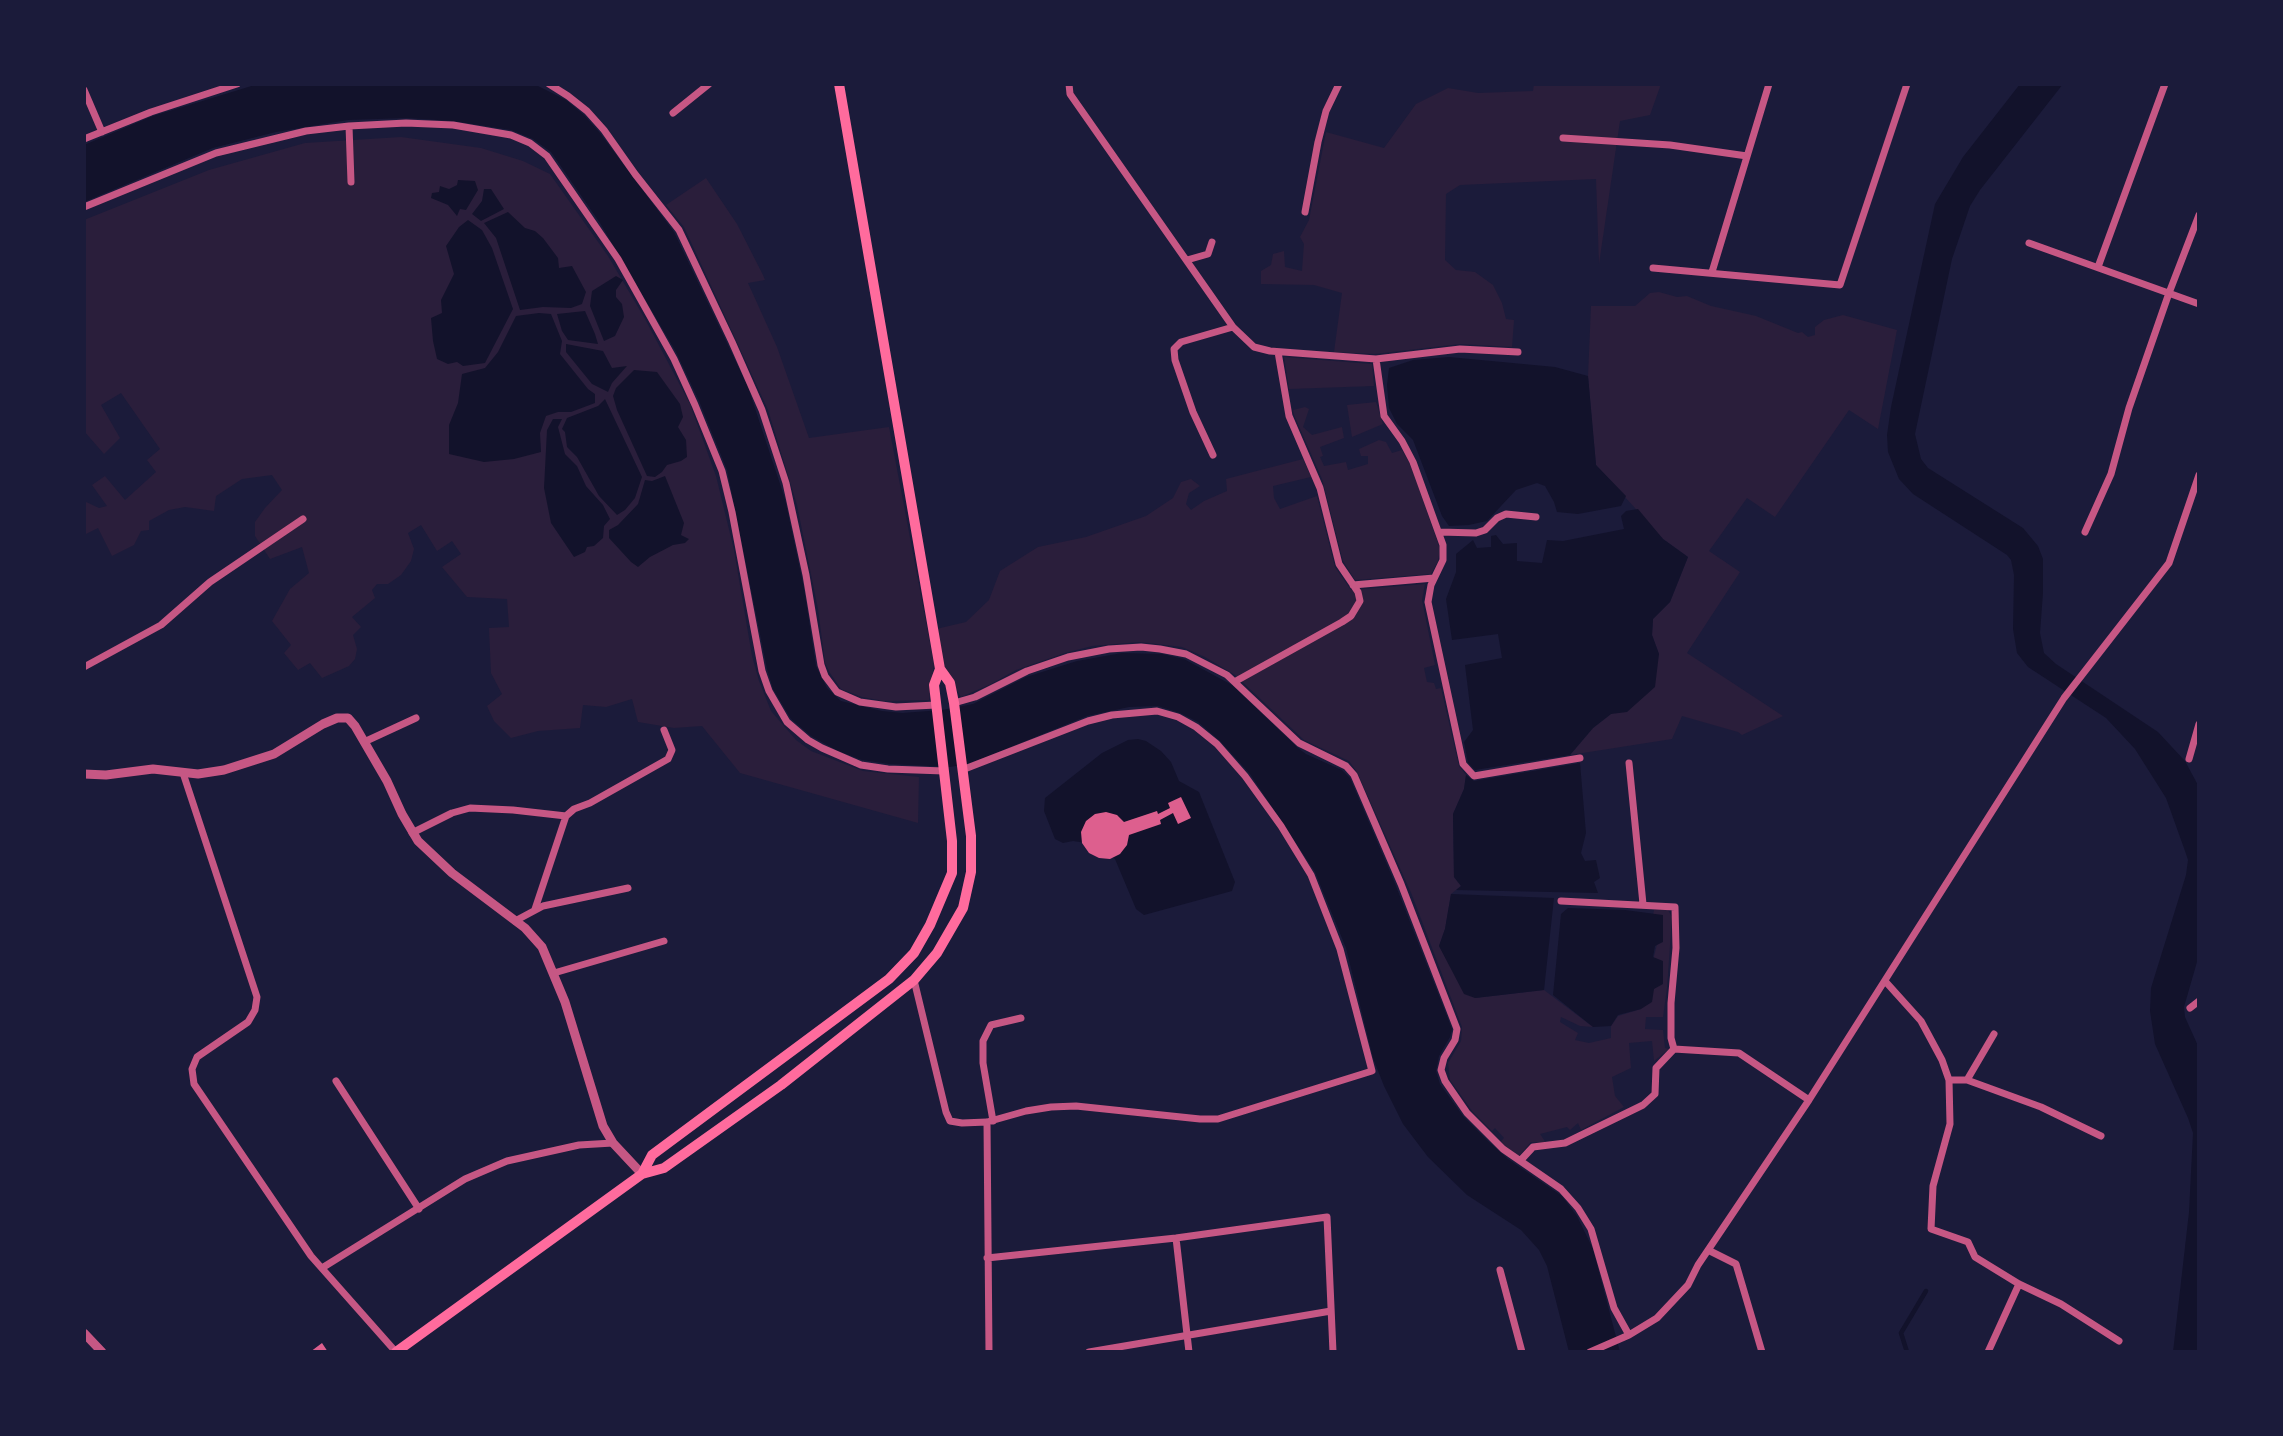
<!DOCTYPE html>
<html>
<head>
<meta charset="utf-8">
<style>
  body { margin:0 }
  #map { position:relative; width:2283px; height:1436px; overflow:hidden; background:#1b1b3a; font-family:Manrope,sans-serif }
  canvas { display:block }
  .frame { position:absolute; inset:0; border:86px solid #1b1b3a; pointer-events:none }
</style>
</head>
<body>
<div id="map">
<canvas width="2283" height="1436"></canvas>
<div class="frame"></div>
</div>
<script>
const c = document.querySelector('canvas').getContext('2d');
c.lineJoin = 'round';
function fill(path, color) { c.fillStyle = color; c.fill(path, 'evenodd'); }
const poly = rows => new Path2D(rows.map(r => 'M' + r).join(''));
function trace(path, color, width, dash) { c.strokeStyle = color; c.lineWidth = width; c.lineCap = dash ? 'butt' : 'round'; c.setLineDash(dash || []); c.stroke(path); }
fill(poly([
  [1534,84,1661,84,1650,115,1620,121,1599,264,1596,179,1460,185,1446,194,1445,260,1456,270,1475,272,1493,285,1502,303,1506,319,1514,320,1512,347,1460,344,1375,354,1334,352,1342,293,1314,285,1261,284,1261,271,1271,265,1273,254,1284,251,1285,267,1302,271,1304,244,1300,237,1309,220,1326,132,1384,148,1416,104,1448,88,1478,93,1533,91],
  [401,137,481,148,523,161,550,174,608,256,645,319,690,404,716,476,734,550,752,656,759,681,771,711,796,740,811,751,863,771,919,777,918,823,740,773,702,726,674,728,638,722,632,699,606,707,583,705,580,728,538,731,511,738,494,721,487,706,502,694,491,673,489,628,509,627,507,599,467,597,442,567,461,554,452,541,437,551,421,525,408,533,414,549,411,561,401,575,388,584,377,584,372,590,375,598,352,617,361,627,353,635,357,649,355,659,349,666,322,678,310,663,298,670,284,653,291,645,272,621,290,589,309,573,302,547,270,559,255,536,255,522,265,508,282,490,272,475,242,479,216,496,214,511,185,507,169,510,149,521,149,530,141,531,134,545,112,556,98,528,84,535,84,501,99,508,107,506,92,485,105,476,125,500,156,472,147,460,160,449,121,393,101,405,120,438,104,454,84,431,84,220,209,170,305,143],
  [706,178,737,224,763,275,765,280,748,283,777,347,809,438,889,427,934,664,929,700,884,701,862,697,841,689,830,673,825,663,818,609,797,505,768,410,684,227,666,205],
  [1659,292,1677,297,1687,296,1711,306,1756,316,1798,333,1802,332,1808,337,1815,335,1815,327,1824,320,1843,315,1897,330,1878,429,1849,410,1775,517,1747,498,1709,551,1740,572,1687,653,1783,716,1742,735,1738,732,1682,716,1672,739,1570,755,1593,728,1611,714,1659,654,1652,635,1653,619,1670,602,1688,557,1663,539,1596,465,1588,376,1591,306,1635,306,1650,293],
  [1284,357,1372,364,1374,386,1289,389],
  [1376,402,1383,424,1352,437,1347,405],
  [1305,407,1309,409,1303,427,1312,435,1342,427,1344,438,1320,447,1323,456,1320,457,1324,466,1346,462,1348,470,1368,464,1368,456,1361,456,1359,449,1379,440,1386,442,1392,453,1402,450,1411,466,1440,549,1438,561,1431,574,1355,580,1343,561,1322,479,1294,415,1293,410],
  [1303,459,1311,477,1273,486,1274,498,1280,509,1317,496,1335,567,1351,590,1425,584,1422,600,1435,665,1424,668,1427,682,1434,683,1436,689,1441,688,1459,766,1466,775,1464,789,1453,814,1454,877,1461,886,1451,894,1445,929,1439,946,1449,964,1475,998,1544,990,1593,1027,1580,1026,1561,1017,1560,1022,1578,1033,1575,1040,1589,1043,1611,1038,1611,1026,1618,1016,1641,1009,1663,920,1663,915,1653,915,1654,910,1668,910,1672,917,1667,988,1663,1017,1646,1017,1645,1029,1663,1030,1665,1048,1669,1049,1654,1061,1652,1041,1629,1043,1631,1068,1612,1077,1615,1096,1624,1107,1581,1130,1578,1123,1570,1130,1567,1127,1540,1134,1546,1143,1531,1142,1519,1156,1504,1145,1501,1141,1504,1138,1495,1128,1492,1131,1472,1111,1450,1080,1448,1063,1461,1041,1462,1027,1412,895,1357,772,1349,761,1304,740,1235,675,1205,657,1182,647,1140,642,1092,646,1065,653,1016,670,991,684,961,697,943,668,936,629,966,622,989,600,1000,571,1038,547,1086,537,1146,516,1173,498,1181,482,1191,479,1200,486,1189,493,1186,504,1191,510,1204,501,1227,491,1226,479]
]), '#2a1e3b');
fill(poly([
  [258,84,534,84,566,100,584,115,600,133,674,232,748,387,785,499,804,588,816,666,827,688,841,701,882,711,902,713,942,710,973,704,1026,677,1077,661,1122,653,1162,654,1184,659,1232,685,1298,748,1306,754,1342,770,1350,778,1394,881,1452,1029,1450,1037,1439,1056,1436,1071,1440,1084,1463,1116,1489,1142,1508,1159,1562,1196,1577,1216,1593,1249,1620,1352,1569,1352,1547,1266,1539,1250,1521,1230,1467,1195,1428,1157,1403,1124,1384,1086,1373,1058,1346,948,1315,872,1250,774,1220,741,1198,722,1180,713,1158,706,1129,707,1087,716,986,757,967,764,950,767,889,764,862,760,838,751,811,736,791,719,773,689,767,669,727,470,699,401,676,352,600,223,551,152,533,139,511,130,453,121,407,118,348,120,276,132,213,148,84,202,84,145,153,116],
  [2020,84,2063,84,1980,190,1970,206,1952,259,1915,434,1921,459,1928,468,2023,528,2038,546,2043,559,2043,593,2040,633,2044,653,2056,664,2158,732,2185,761,2199,787,2199,955,2184,1007,2185,1017,2199,1048,2199,1352,2173,1352,2189,1212,2193,1133,2188,1118,2155,1044,2150,1011,2151,988,2186,875,2188,860,2185,851,2166,798,2135,749,2106,718,2028,667,2017,653,2013,629,2014,575,2011,560,2007,555,1913,494,1899,479,1888,452,1887,435,1891,407,1935,204,1963,157],
  [458,180,475,181,478,190,466,210,460,209,457,216,448,205,431,198,432,193,439,192,440,186,449,189,457,185],
  [484,189,491,189,504,209,481,221,472,214,482,201],
  [508,212,525,228,535,231,543,238,558,258,559,268,572,266,586,292,582,304,571,308,543,307,520,310,496,238,484,223],
  [468,220,482,230,492,248,513,309,485,363,463,366,457,362,448,364,437,359,433,341,431,318,442,313,441,300,454,274,446,246,459,227],
  [616,276,623,280,616,290,616,297,622,304,624,317,615,336,604,341,590,306,592,291],
  [585,311,595,334,598,344,568,340,562,331,557,314],
  [539,313,551,314,562,341,560,354,588,389,595,394,595,403,571,412,558,412,546,416,540,433,541,452,514,459,484,462,449,454,449,425,458,403,462,374,485,368,498,352,516,316],
  [566,344,603,351,612,368,627,366,612,383,608,392,592,384,566,352],
  [1449,357,1555,367,1588,376,1596,465,1626,496,1621,506,1578,514,1557,512,1554,502,1545,486,1537,483,1516,490,1487,521,1469,525,1449,526,1442,516,1413,440,1397,424,1389,408,1387,385,1389,368,1413,360],
  [634,370,657,372,680,404,683,417,678,427,686,440,687,457,681,461,667,465,662,472,655,477,647,476,617,410,613,396,616,388],
  [605,399,642,477,635,498,625,510,617,515,599,496,577,457,567,447,565,432,562,429,567,418,598,406],
  [553,419,562,419,558,427,565,454,577,466,586,486,603,505,610,519,604,526,603,538,594,546,587,547,585,552,574,557,551,523,544,488,547,430],
  [665,476,684,523,681,535,689,539,685,543,673,545,650,557,638,567,631,562,609,538,609,530,618,525,638,504,645,480,652,481],
  [1638,509,1663,539,1688,557,1670,602,1653,619,1652,635,1659,654,1655,687,1627,712,1611,714,1593,728,1570,755,1475,770,1468,763,1464,742,1473,730,1465,665,1502,658,1498,634,1452,640,1446,599,1456,572,1456,554,1473,540,1477,548,1491,547,1491,536,1496,535,1503,544,1517,543,1517,561,1542,563,1547,540,1563,541,1624,529,1621,516,1626,511],
  [1138,739,1146,741,1161,751,1171,762,1179,781,1199,792,1235,882,1232,891,1144,915,1136,909,1115,859,1086,843,1073,841,1063,843,1055,839,1044,811,1045,798,1102,753,1128,740],
  [1580,763,1586,833,1581,853,1585,861,1596,860,1600,878,1594,882,1598,893,1456,890,1461,886,1454,877,1453,814,1464,789,1466,775,1474,781],
  [1451,894,1554,898,1544,990,1475,998,1464,994,1439,946,1445,929],
  [1568,908,1625,910,1663,915,1663,942,1655,946,1653,957,1663,961,1663,984,1654,989,1652,1002,1641,1009,1618,1015,1611,1026,1593,1027,1553,995,1561,914]
]), '#12122b');
trace(poly([
  [1907,1352,1901,1333,1926,1291]
]), '#12122b', 4.5);
fill(poly([
  [1181,797,1191,818,1178,824,1173,813,1160,820,1161,824,1129,835,1127,845,1120,854,1110,859,1099,858,1089,853,1082,843,1081,832,1086,821,1095,814,1106,812,1117,815,1124,822,1157,811,1158,814,1170,808,1168,803],
  [322,1343,328,1352,310,1352]
]), '#dd5f8e');
trace(poly([
  [549,84,568,96,587,111,604,130,635,174,679,230,732,342,762,410,786,483,806,575,821,665,825,676,837,692,860,702,896,707,936,705],
  [1069,84,1070,94,1233,327,1254,347,1270,351,1376,359,1460,349,1518,352],
  [84,90,102,132],
  [673,113,709,84],
  [349,126,351,182],
  [1563,138,1670,145,1747,156],
  [84,139,151,112,237,84],
  [84,207,216,153,306,131,349,126,406,123,453,125,511,135,530,143,547,156,618,259,674,359,695,405,722,471,732,512,762,671,769,691,787,722,808,740,822,748,861,765,888,769,944,771],
  [1305,212,1318,142,1326,111,1339,84],
  [2029,243,2199,304],
  [1187,260,1208,254,1212,242],
  [2098,267,2165,84],
  [1653,268,1840,285,1907,84],
  [1712,272,1769,84],
  [1376,359,1384,416,1402,441,1413,462,1443,545,1443,560,1431,585,1428,602,1463,764,1474,776,1580,758],
  [1213,455,1193,412,1175,360,1174,349,1181,342,1233,327],
  [1440,532,1476,533,1485,530,1497,518,1506,514,1536,517],
  [2085,532,2111,474,2129,408,2169,293,2199,215],
  [1353,585,1434,578],
  [84,667,161,625,210,582,303,519],
  [1236,681,1342,622,1351,616,1360,601,1358,592,1339,564,1320,488,1289,416,1278,352],
  [954,703,975,697,1027,671,1068,657,1109,649,1141,647,1160,649,1186,654,1227,675,1299,743,1346,766,1354,775,1401,884,1457,1029,1455,1040,1444,1058,1441,1070,1445,1081,1467,1113,1503,1149,1561,1189,1578,1208,1591,1229,1614,1308,1629,1335],
  [364,742,416,718],
  [2189,759,2199,724],
  [1629,763,1643,904],
  [183,773,257,997,255,1010,248,1022,197,1057,192,1069,194,1084,311,1256,396,1352],
  [412,833,452,813,470,808,513,810,566,816],
  [1561,901,1675,907,1676,948,1671,1003,1671,1038,1674,1049,1739,1053,1809,1100],
  [535,909,566,816,574,809,590,803,668,759,672,750,664,730],
  [515,921,543,906,628,888],
  [554,973,664,941],
  [914,980,946,1112,950,1121,962,1123,987,1122,1026,1111,1051,1107,1076,1106,1200,1119,1218,1119,1372,1071,1340,949,1311,875,1281,826,1245,776,1217,744,1196,727,1178,717,1157,711,1112,715,1088,721,962,770],
  [1885,981,1921,1021,1942,1060,1949,1080,1950,1124,1933,1186,1931,1229,1968,1242,1975,1257,2019,1284,2061,1304,2119,1341],
  [2190,1008,2199,1001],
  [1949,1080,1967,1080,2041,1107,2101,1136],
  [1967,1080,1994,1034],
  [336,1081,419,1209],
  [993,1121,983,1063,983,1041,991,1025,1021,1018],
  [987,1122,989,1352],
  [1520,1161,1533,1147,1565,1143,1643,1105,1655,1094,1656,1068,1674,1049],
  [1176,1238,1189,1352],
  [1708,1250,1736,1264,1762,1352],
  [987,1258,1176,1238,1327,1217,1333,1352],
  [322,1268,465,1179,507,1161,579,1145,613,1143],
  [1500,1270,1522,1352],
  [1089,1352,1331,1311],
  [1590,1352,1629,1335,1657,1318,1688,1285,1698,1265,1809,1100,2064,698,2169,563,2199,475],
  [1988,1352,2019,1284]
]), '#c65784', 7);
trace(poly([
  [84,774,106,775,153,769,198,774,224,770,274,754,323,724,337,718,348,718,355,726,387,781,402,814,418,841,452,873,525,928,542,947,565,1002,603,1126,613,1143,642,1174],
  [84,1333,102,1352]
]), '#c65784', 9);
trace(poly([
  [642,1174,652,1155,889,979,914,953,930,925,952,873,952,841,934,685,940,669],
  [396,1352,642,1174,664,1168,781,1085,914,980,937,953,963,908,971,872,971,836,954,703,950,683,940,669,839,84]
]), '#ff6b9d', 10);
</script>
</body>
</html>
